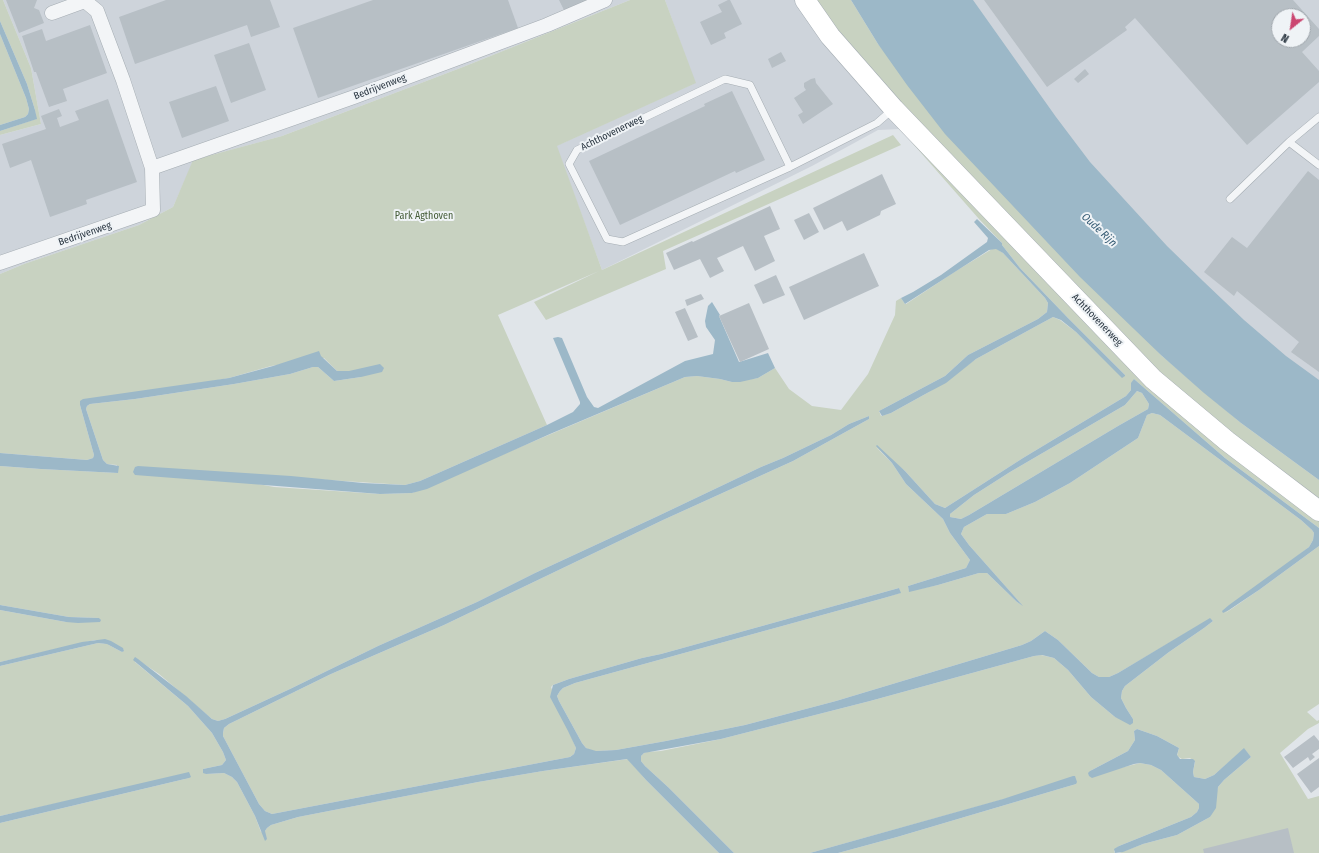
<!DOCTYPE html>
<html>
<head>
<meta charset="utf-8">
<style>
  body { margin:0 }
  #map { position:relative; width:1319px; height:853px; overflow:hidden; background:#e0e5e9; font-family:"Fira Sans Condensed",sans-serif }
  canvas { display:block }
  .north { position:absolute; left:1271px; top:8px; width:40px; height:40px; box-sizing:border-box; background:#eff3f6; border:1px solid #a0a7ad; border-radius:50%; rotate:210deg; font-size:11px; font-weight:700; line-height:16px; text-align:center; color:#293540 }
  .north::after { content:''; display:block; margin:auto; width:14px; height:18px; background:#cb4771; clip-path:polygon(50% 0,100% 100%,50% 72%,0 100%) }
</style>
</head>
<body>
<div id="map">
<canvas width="1319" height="853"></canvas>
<div class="north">N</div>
</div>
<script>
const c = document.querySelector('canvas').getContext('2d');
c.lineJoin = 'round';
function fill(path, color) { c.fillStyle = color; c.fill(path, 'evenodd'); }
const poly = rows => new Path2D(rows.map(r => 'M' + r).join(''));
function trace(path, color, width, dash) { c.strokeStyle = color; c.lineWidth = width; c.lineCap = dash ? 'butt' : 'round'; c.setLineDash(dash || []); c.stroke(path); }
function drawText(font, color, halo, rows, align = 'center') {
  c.font = font + ' "Fira Sans Condensed",sans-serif'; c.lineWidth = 4; c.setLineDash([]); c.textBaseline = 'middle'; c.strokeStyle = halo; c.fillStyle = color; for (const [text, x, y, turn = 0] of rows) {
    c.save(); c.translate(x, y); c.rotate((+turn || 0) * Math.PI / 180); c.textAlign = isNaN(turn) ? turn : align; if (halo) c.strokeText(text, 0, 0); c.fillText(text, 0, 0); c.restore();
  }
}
fill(poly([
  [3,0,630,0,463,67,282,136,194,160,173,207,139,225,24,264,0,274,0,135,41,124,31,68],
  [665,0,798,0,900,129,878,130,812,166,602,270,556,146,695,83],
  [957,0,1319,0,1319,392,1151,243],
  [1279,16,1303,16,1303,40,1279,40]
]), '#ced4db');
fill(poly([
  [0,0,3,0,31,68,41,124,0,135,0,131,36,119,35,110,27,84,0,21],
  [630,0,665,0,696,83,557,146,602,270,893,135,901,145,663,251,666,269,546,320,534,302,599,271,498,315,547,425,420,481,405,485,189,471,274,487,380,494,412,493,685,377,697,376,720,379,732,382,758,378,775,368,789,389,812,406,841,410,868,374,895,315,896,301,901,298,905,304,906,304,956,271,992,249,997,249,1003,253,1045,298,1048,303,1047,312,1038,319,968,355,945,376,879,411,881,416,891,413,929,392,976,359,1053,317,1060,320,1076,332,1122,377,1125,375,1068,318,1020,268,1002,245,1002,243,979,219,900,129,798,0,851,0,878,44,1162,356,1241,423,1319,480,1319,528,1225,458,1134,379,1131,390,1126,396,1023,458,945,508,935,504,905,471,876,447,892,463,906,484,943,519,950,533,970,560,966,568,908,586,909,591,938,585,979,573,987,573,1017,602,1022,605,969,545,961,534,964,527,987,514,1006,514,1035,502,1070,483,1138,438,1147,415,1152,413,1160,415,1301,520,1312,530,1314,533,1313,540,1309,547,1224,614,1259,590,1319,546,1319,704,1307,712,1317,721,1319,720,1319,723,1308,729,1280,753,1308,799,1319,796,1319,853,1119,853,1143,844,1177,835,1210,817,1218,787,1224,780,1251,757,1244,749,1214,775,1205,779,1194,777,1193,772,1195,762,1190,758,1182,759,1177,756,1179,748,1157,736,1137,729,1134,731,1135,740,1128,751,1090,771,1120,768,1140,763,1151,765,1161,770,1199,804,1199,808,1197,812,1191,817,1119,846,1114,851,1115,853,838,853,897,837,1076,784,1026,793,810,853,734,853,668,787,645,766,641,761,641,756,644,753,647,752,661,751,721,739,870,701,1034,656,1041,655,1054,658,1068,670,1091,697,1115,717,1133,719,1126,708,1121,698,1122,691,1125,686,1169,652,1204,628,1213,621,1210,619,1118,673,1109,677,1099,677,1092,673,1058,640,1045,631,1031,641,1022,645,836,701,745,725,666,741,616,750,596,751,592,751,586,748,582,743,559,701,557,696,560,691,563,688,575,683,884,598,900,593,899,588,661,654,642,658,569,679,553,685,551,687,576,748,574,754,570,757,272,814,265,811,259,804,223,736,223,733,224,728,229,724,331,674,444,625,663,520,793,461,869,419,869,416,849,424,831,435,783,458,761,467,658,516,535,573,477,602,378,646,290,689,225,719,218,721,212,719,159,674,135,658,135,662,188,706,212,733,223,752,226,760,222,765,203,769,206,774,224,773,232,777,237,782,255,816,261,832,265,831,267,828,271,825,298,817,478,782,543,771,628,759,646,780,719,853,0,853,0,823,189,778,99,794,0,816,0,666,98,643,107,644,122,652,124,650,95,640,0,662,0,610,66,622,100,622,99,618,69,617,0,605,0,466,41,469,118,473,117,465,107,464,103,460,86,409,87,406,90,404,135,399,234,384,290,374,313,367,318,367,334,381,361,377,349,371,337,371,324,358,271,366,229,378,80,405,94,455,93,458,87,460,0,453,0,274,24,264,139,225,173,207,193,160,282,136,463,67],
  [0,34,26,98,29,109,28,114,25,117,0,125],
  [1137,391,1142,393,1149,404,1148,409,1118,426,969,515,961,519,950,517,950,514,974,495,1010,472,1125,405]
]), '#c8d2c1');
fill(poly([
  [851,0,973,0,1056,117,1090,162,1167,246,1203,281,1244,320,1286,356,1319,380,1319,480,1241,423,1204,393,1162,356,1080,277,945,134,907,85,878,44],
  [0,21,27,84,35,110,37,119,0,131,0,125,25,117,28,114,29,109,26,98,0,34],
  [977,219,1002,243,1002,245,1020,268,1068,318,1125,375,1125,376,1122,378,1076,332,1061,320,1053,317,976,359,946,383,929,392,891,413,882,416,879,411,945,376,968,355,1038,319,1047,312,1048,303,1045,298,1003,253,996,249,989,250,905,304,901,298,913,292,941,275,987,242,988,238,974,222],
  [712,302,720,315,719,316,739,362,768,353,775,368,758,378,740,382,732,382,720,379,697,376,685,377,550,434,427,489,412,493,380,494,135,475,133,472,135,467,138,466,291,476,363,483,405,485,420,481,547,425,573,412,580,404,580,402,553,338,558,337,562,338,587,397,594,407,598,408,685,361,713,354,715,340,706,327,705,321,708,306],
  [319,351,321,356,337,371,349,371,380,364,384,368,382,372,361,377,334,381,318,367,313,367,290,374,234,384,135,399,90,404,87,406,86,409,103,460,107,464,119,466,118,473,41,469,0,466,0,453,87,460,93,458,94,455,80,405,80,401,83,399,229,378,273,366],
  [1134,379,1225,458,1319,528,1319,546,1259,590,1229,610,1223,613,1222,611,1229,605,1309,547,1313,540,1314,533,1312,530,1301,520,1160,415,1152,413,1147,415,1138,438,1070,483,1035,502,1006,514,987,514,964,527,961,534,969,545,1023,606,1017,602,987,573,979,573,938,585,909,592,908,586,966,568,970,560,950,533,943,519,906,484,892,463,876,446,877,445,905,471,935,504,945,508,1023,458,1126,396,1131,390,1131,383],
  [1137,391,1142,393,1149,404,1148,409,1118,426,969,515,961,519,950,517,950,514,974,495,1010,472,1125,405],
  [869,416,869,419,793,461,663,520,444,625,331,674,229,724,224,728,223,733,223,736,259,804,265,811,272,814,570,757,574,754,576,748,568,731,550,697,553,685,569,679,642,658,661,654,899,588,901,593,884,598,575,683,563,688,560,691,557,696,559,701,582,743,586,748,596,751,616,750,666,741,745,725,836,701,1022,645,1031,641,1045,631,1058,640,1092,673,1099,677,1109,677,1118,673,1210,618,1213,621,1204,628,1169,652,1125,686,1122,691,1121,698,1126,708,1133,719,1133,723,1130,725,1115,717,1091,697,1068,670,1054,658,1042,655,1034,656,870,701,721,739,644,753,641,756,641,761,645,766,668,787,734,853,719,853,646,780,627,759,543,771,478,782,298,817,271,825,267,828,265,831,267,839,265,841,255,816,237,782,232,777,224,773,206,774,203,773,203,769,222,765,226,760,223,752,212,733,188,706,133,660,135,657,138,659,186,696,212,719,218,721,225,719,290,689,378,646,477,602,535,573,658,516,761,467,783,458,831,435,849,424],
  [0,605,69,617,99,618,101,620,100,622,78,623,66,622,0,610],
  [105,639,111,641,123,648,124,651,122,652,107,644,98,643,0,666,0,662,82,642],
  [1137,729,1157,736,1179,748,1177,755,1180,759,1193,759,1195,761,1193,772,1194,777,1205,779,1214,775,1244,748,1251,757,1224,780,1218,787,1216,808,1210,817,1177,835,1143,844,1123,852,1115,853,1114,849,1119,846,1191,817,1197,812,1199,808,1199,804,1161,770,1151,765,1140,763,1134,764,1092,778,1089,776,1088,773,1090,771,1128,751,1135,740,1134,731],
  [189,772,191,777,189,778,0,823,0,816],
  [1073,776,1075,776,1077,782,1076,784,897,837,838,853,810,853,1003,799]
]), '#9cb8c8');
fill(poly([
  [6,0,37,0,34,8,39,10,44,23,19,33],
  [166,0,270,0,280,27,251,37,247,25,135,64,119,17],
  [373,0,508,0,518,28,318,98,293,28],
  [559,0,588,0,564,10],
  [728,0,730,0,742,24,724,33,726,38,711,45,700,22,722,12,718,5],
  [984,0,1293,0,1319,29,1319,36,1302,52,1319,71,1319,82,1247,145,1135,18,1125,27,1127,30,1047,87],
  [1279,16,1303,16,1303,40,1279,40],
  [90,25,107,73,63,89,67,101,49,107,36,72,34,72,22,36,42,29,46,41],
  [249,43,266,90,231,103,214,55],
  [781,52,786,61,772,68,768,59],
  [1085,69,1089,74,1078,83,1074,79],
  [815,78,816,83,833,104,803,124,798,115,803,112,794,98,806,90,804,87,804,83,811,79],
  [216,86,229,121,182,138,169,102],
  [732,91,765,160,736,173,735,171,620,225,589,161,705,106,704,104],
  [108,99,137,182,86,200,87,204,50,217,31,160,10,168,2,144,46,129,41,116,59,109,62,116,57,118,60,127,79,120,75,111],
  [1308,171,1319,180,1319,372,1291,352,1299,342,1237,291,1234,296,1204,272,1232,237,1247,248],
  [882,174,896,204,881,211,880,215,847,231,842,221,824,230,813,208],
  [770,206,780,229,764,236,775,261,755,271,743,246,717,258,724,271,710,278,700,259,674,270,666,253,692,241,693,242],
  [809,213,819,232,804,240,794,220],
  [864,253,879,286,804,320,789,287],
  [776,275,785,295,763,304,754,285],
  [701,294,704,299,687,306,685,300],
  [749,303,769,349,740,362,719,316],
  [685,308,698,337,688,341,675,312],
  [1314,735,1319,741,1319,749,1312,754,1315,757,1310,761,1308,757,1293,768,1284,757],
  [1319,758,1319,787,1311,793,1297,774],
  [1288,828,1294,853,1204,853,1203,849]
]), '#b7bfc5');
const lane = poly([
  [1319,117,1289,142,1319,165],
  [790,167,750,85,725,79,577,150,569,164,607,239,623,242,790,167,877,123,892,110],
  [1230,199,1289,142]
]);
const street = poly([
  [152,168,354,97,547,25,605,0],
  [0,263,153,210,152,168,123,80,97,11,85,1,52,13]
]);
const secondary = poly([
  [805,0,830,36,894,109,1153,379,1227,441,1319,511]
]);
trace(lane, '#a5adb3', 8);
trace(street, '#a5adb3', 15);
trace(secondary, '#a5adb3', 21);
trace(lane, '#f3f5f7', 7);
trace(street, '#f3f5f7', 14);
trace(secondary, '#fff', 20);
drawText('10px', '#293540', '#eff3f6', [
  ["Bedrijvenweg",380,87,-21],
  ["Achthovenerweg",612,133,-26],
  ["Bedrijvenweg",85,234,-19],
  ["Achthovenerweg",1097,320,46]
]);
drawText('10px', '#435b36', '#eff3f6', [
  ["Park Agthoven",424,216]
]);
drawText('italic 11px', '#345a73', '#eff3f6', [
  ["Oude Rijn",1099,230,43]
]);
</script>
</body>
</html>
